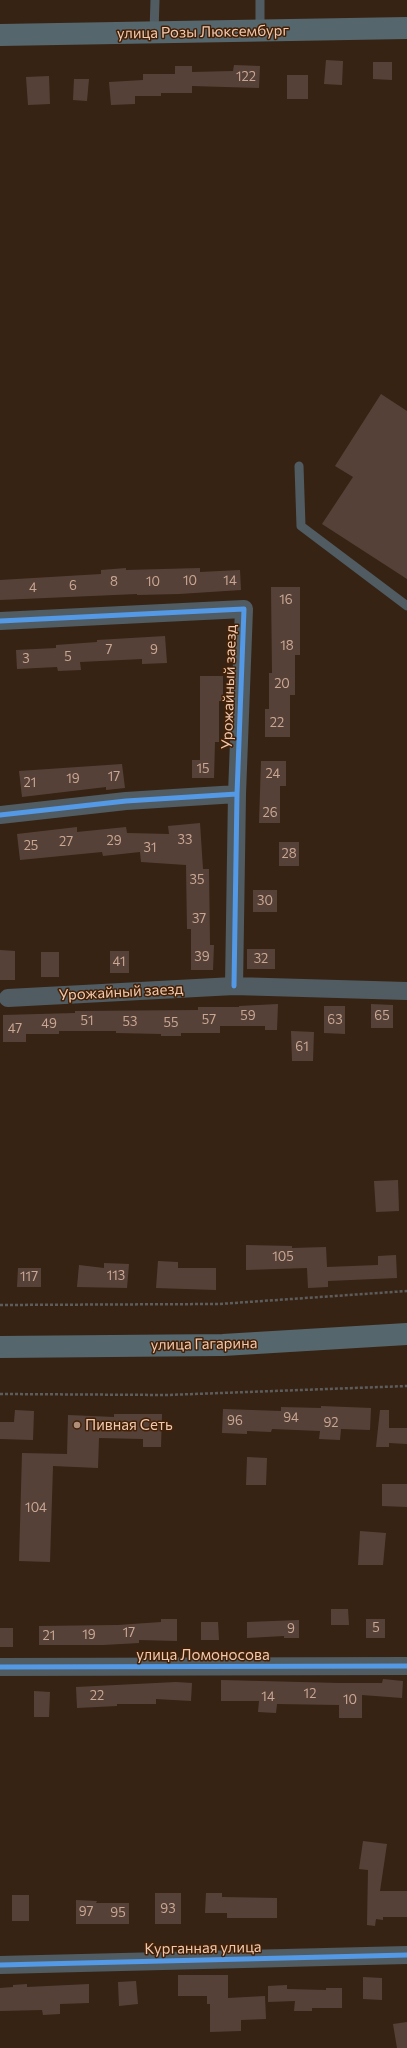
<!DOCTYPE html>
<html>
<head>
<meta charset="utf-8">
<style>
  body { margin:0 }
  canvas { display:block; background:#362314 }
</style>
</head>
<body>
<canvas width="407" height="2048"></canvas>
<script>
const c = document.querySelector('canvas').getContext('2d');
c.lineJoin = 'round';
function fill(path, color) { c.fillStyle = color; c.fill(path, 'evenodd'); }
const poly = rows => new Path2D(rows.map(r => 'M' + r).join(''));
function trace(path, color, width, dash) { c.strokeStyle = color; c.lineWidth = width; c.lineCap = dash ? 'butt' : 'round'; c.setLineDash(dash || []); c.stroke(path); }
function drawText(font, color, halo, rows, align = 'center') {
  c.font = font + ' Commissioner,sans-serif'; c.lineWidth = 3; c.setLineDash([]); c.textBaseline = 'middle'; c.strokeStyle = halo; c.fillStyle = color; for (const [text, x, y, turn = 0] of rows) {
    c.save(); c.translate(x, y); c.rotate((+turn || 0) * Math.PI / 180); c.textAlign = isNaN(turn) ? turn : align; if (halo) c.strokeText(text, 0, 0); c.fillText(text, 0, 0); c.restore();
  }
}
fill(poly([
  [326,60,343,61,342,85,324,84],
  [373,62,392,62,392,80,373,79],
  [234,65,260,66,259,88,192,86,192,93,161,93,161,96,135,96,135,104,111,105,109,82,143,80,143,74,175,74,175,66,192,66,192,72,233,71],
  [287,75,308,75,308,99,287,99],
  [49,76,50,104,28,105,26,77],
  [74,79,89,79,87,101,73,100],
  [381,394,407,411,407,579,322,524,353,477,335,466],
  [126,568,126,570,200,568,200,572,240,570,241,590,179,594,137,595,137,594,0,600,0,580,101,574,101,570],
  [271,587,300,587,300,655,295,655,295,695,290,695,290,737,265,737,265,709,269,709,269,673,272,673],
  [165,636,167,663,142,664,142,659,80,662,81,670,58,671,57,667,17,669,16,650,56,648,56,645,97,642,97,640],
  [200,676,223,676,223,701,219,701,219,742,215,742,214,778,192,778,192,760,200,760],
  [261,761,286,761,286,786,280,786,280,823,259,823],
  [122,764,125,788,106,790,106,787,22,797,19,771],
  [200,823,203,869,209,869,210,945,214,945,213,970,191,970,191,929,187,929,186,865,141,862,140,852,103,856,102,852,20,860,17,834,77,827,77,832,126,827,127,833,169,834,168,826],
  [279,842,299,842,299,866,279,866],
  [253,890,277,890,277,912,253,912],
  [247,949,275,949,275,969,247,969],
  [0,950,15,951,15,980,0,980],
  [110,951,129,951,129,973,110,973],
  [41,952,59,952,59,977,41,977],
  [278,1004,277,1030,265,1030,265,1026,220,1026,220,1033,181,1033,181,1036,161,1036,161,1034,116,1033,116,1031,59,1031,59,1034,26,1034,26,1042,3,1042,3,1015,75,1013,75,1011,198,1010,198,1007,239,1007,239,1006],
  [371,1004,393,1005,393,1028,371,1028],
  [324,1006,345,1006,345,1034,324,1033],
  [291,1031,314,1032,313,1061,292,1061],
  [398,1180,399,1211,376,1212,374,1181],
  [246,1245,292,1246,292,1248,326,1247,327,1267,378,1265,378,1256,396,1255,397,1278,328,1281,328,1287,308,1288,307,1268,246,1270],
  [158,1261,178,1262,178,1268,216,1268,216,1290,156,1288],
  [104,1263,129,1264,127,1288,77,1287,79,1265,104,1268],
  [18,1268,41,1268,41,1287,17,1287],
  [321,1406,371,1408,370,1430,341,1429,340,1440,319,1439,320,1431,272,1429,271,1432,247,1431,247,1434,222,1433,223,1409,281,1411,281,1407,321,1408],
  [15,1410,34,1411,33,1440,0,1439,0,1422,14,1422],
  [380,1410,389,1410,389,1428,407,1428,407,1444,389,1443,389,1447,376,1447],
  [114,1414,162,1414,161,1447,143,1447,143,1439,99,1438,98,1468,53,1466,50,1562,19,1561,22,1453,67,1454,68,1415,114,1417],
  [247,1457,267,1458,266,1485,246,1485],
  [382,1484,407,1484,407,1507,382,1506],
  [360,1531,386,1533,383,1565,358,1565],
  [331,1609,348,1609,349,1625,331,1625],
  [161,1619,177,1619,177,1641,139,1640,139,1643,103,1645,39,1645,39,1626,118,1625,161,1622],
  [366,1619,385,1619,385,1638,366,1638],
  [299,1620,299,1638,284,1638,284,1636,247,1638,247,1622],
  [201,1622,218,1622,219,1640,201,1640],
  [0,1628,13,1628,13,1647,0,1647],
  [383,1679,403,1681,402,1698,362,1695,362,1718,339,1718,339,1705,277,1704,276,1713,258,1712,259,1701,221,1701,221,1680,339,1683,382,1683],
  [176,1682,192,1683,191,1701,156,1699,156,1704,117,1704,117,1706,77,1708,76,1687],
  [34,1691,50,1692,49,1717,34,1717],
  [363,1841,387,1844,380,1891,407,1891,407,1917,383,1917,383,1920,376,1919,375,1926,367,1925,368,1870,359,1869],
  [155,1893,181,1893,181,1924,155,1924],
  [206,1893,222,1893,222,1897,277,1898,277,1918,227,1918,227,1913,205,1913],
  [12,1895,29,1895,29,1921,12,1921],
  [76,1900,97,1901,96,1903,129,1903,129,1924,76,1924],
  [178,1975,228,1975,228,1998,265,1996,266,2019,241,2020,241,2031,210,2032,210,2004,207,2004,207,1996,178,1996],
  [363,1977,382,1978,382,2000,363,1999],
  [136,1981,138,2004,119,2006,118,1982],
  [27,1984,27,1987,89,1984,89,2003,60,2004,60,2014,43,2015,42,2010,0,2011,0,1988,13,1987,13,1985],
  [287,1985,287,1989,326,1990,326,1988,342,1988,342,2008,312,2008,312,2011,294,2011,295,2001,268,2002,268,1986],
  [407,2022,407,2048,397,2048,393,2024]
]), '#564138');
trace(poly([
  [0,1305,219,1304,407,1291],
  [0,1394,167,1395,407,1386]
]), '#5b5c5b', 2.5, [3, 2]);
trace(poly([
  [260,31,260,0],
  [154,32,155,0],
  [299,466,301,526,407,606]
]), '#505c61', 9);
trace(poly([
  [0,621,244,609,237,794,234,986],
  [0,815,126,801,237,794],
  [8,998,234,986,407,991],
  [0,1667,407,1666],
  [0,1965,407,1955]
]), '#505c61', 18);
trace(poly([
  [0,35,407,28],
  [0,1347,223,1345,407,1334]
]), '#56666d', 22);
trace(poly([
  [0,621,244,609,237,794,234,986],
  [0,815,126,801,237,794],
  [0,1667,407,1666],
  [0,1965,407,1955]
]), '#5399e6', 5);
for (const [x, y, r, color] of [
  [77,1425,4,"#af8f7a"]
]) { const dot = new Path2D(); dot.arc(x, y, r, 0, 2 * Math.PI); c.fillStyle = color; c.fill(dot); trace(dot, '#442106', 1.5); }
drawText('13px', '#caa793', null, [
  ["122",246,77],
  ["10",190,581],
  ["14",230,581],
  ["8",114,582],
  ["10",153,582],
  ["6",73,586],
  ["4",33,588],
  ["16",286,600],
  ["18",287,646],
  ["7",109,650],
  ["9",154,650],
  ["5",68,657],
  ["3",26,659],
  ["20",282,684],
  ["22",277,723],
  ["15",203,769],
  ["24",273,774],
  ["17",114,777],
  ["19",73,779],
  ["21",30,783],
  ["26",270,813],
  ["33",185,840],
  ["29",114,841],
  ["27",66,842],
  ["25",31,846],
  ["31",150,848],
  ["28",289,854],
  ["35",197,880],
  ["30",265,901],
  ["37",199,919],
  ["39",202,957],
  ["32",261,959],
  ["41",119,962],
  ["59",248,1016],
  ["65",382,1016],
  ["57",209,1020],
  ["63",335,1020],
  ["51",87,1021],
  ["53",130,1022],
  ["55",171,1023],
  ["49",49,1024],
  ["47",15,1029],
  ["61",302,1047],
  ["105",283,1257],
  ["113",116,1276],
  ["117",29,1277],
  ["94",291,1418],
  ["96",235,1421],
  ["92",331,1423],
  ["104",36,1508],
  ["5",376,1628],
  ["9",291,1629],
  ["17",129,1633],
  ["19",89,1635],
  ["21",49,1636],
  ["12",310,1694],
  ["22",97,1696],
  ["14",268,1697],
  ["10",350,1700],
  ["93",168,1909],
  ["97",86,1912],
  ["95",118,1913]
]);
drawText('15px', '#f0c9b1', '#442106', [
  ["улица Розы Люксембург",203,32,-1],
  ["Урожайный заезд",229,687,-88],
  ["Урожайный заезд",121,992,-3],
  ["улица Гагарина",204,1344,-1],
  ["улица Ломоносова",203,1655],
  ["Курганная улица",203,1948,-1]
]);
drawText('15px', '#f0c9b1', '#442106', [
  ["Пивная Сеть",85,1425]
], 'left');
</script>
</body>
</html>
